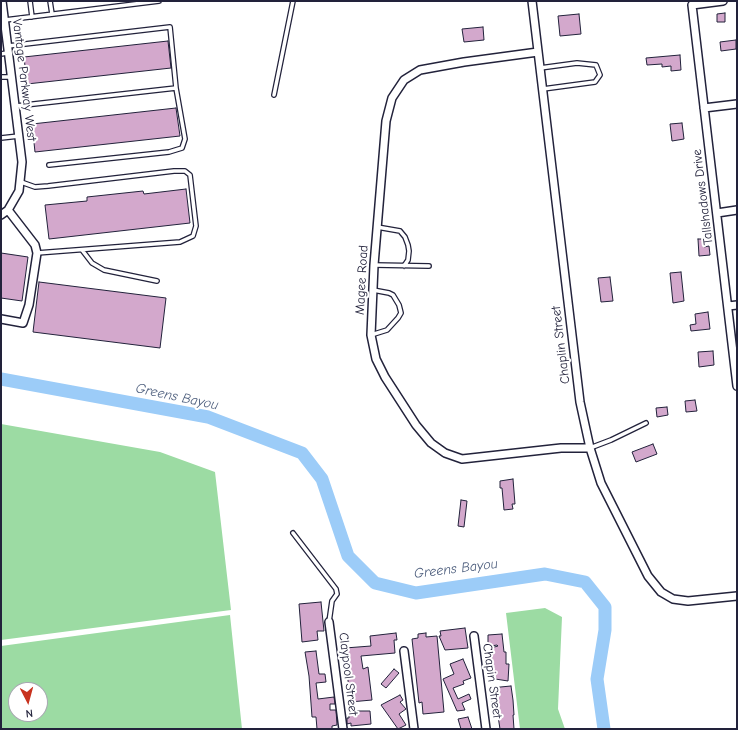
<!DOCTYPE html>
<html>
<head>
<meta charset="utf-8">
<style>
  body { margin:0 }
  #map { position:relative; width:738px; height:730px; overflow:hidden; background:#fff; font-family:"Comic Neue",sans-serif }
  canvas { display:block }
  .frame { position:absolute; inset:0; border:2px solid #22223b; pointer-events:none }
  .north { position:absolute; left:8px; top:682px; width:40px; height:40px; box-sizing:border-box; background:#fff; border:1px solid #a7a7b1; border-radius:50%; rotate:174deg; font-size:11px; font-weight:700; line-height:16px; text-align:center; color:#22223b }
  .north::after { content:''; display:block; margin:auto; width:14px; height:18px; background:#c8321e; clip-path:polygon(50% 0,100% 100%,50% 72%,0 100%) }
</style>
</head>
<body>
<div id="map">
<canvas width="738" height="730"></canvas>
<div class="frame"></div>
<div class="north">N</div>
</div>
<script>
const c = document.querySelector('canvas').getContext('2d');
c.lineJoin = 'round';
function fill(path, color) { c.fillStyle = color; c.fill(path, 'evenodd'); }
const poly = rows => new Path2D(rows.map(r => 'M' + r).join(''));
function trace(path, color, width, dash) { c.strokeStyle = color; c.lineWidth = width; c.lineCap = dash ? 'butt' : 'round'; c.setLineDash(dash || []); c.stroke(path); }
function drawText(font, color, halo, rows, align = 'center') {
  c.font = font + ' "Comic Neue",sans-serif'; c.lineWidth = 4; c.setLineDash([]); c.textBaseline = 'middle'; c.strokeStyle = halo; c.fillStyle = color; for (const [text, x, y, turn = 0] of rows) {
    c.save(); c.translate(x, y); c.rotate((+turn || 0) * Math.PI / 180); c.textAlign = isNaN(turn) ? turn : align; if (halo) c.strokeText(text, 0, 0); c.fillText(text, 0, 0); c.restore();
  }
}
fill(poly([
  [1,424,160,452,215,472,231,610,1,640],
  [545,608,562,617,558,709,565,729,520,729,506,613],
  [230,615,242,729,1,729,1,646],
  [16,690,40,690,40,714,16,714]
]), '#9cdba3');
trace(poly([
  [1,379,208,417,302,453,322,479,348,556,375,583,416,593,545,574,585,582,605,607,605,630,597,679,604,729]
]), '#9cccf8', 13);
const building = poly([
  [725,13,725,22,717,22,717,14,725,13],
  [579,14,581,34,560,36,558,16,579,14],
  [483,27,484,40,464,42,462,29,483,27],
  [736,40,736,49,721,51,720,42,736,40],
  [168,41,171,68,27,84,24,57,168,41],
  [680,55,681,70,671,71,671,66,662,67,662,64,647,65,646,58,680,55],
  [176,108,180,136,35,152,32,124,176,108],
  [682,123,684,139,672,141,670,124,682,123],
  [186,189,190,223,49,239,45,205,87,201,87,197,143,191,144,194,186,189],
  [698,239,703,239,704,247,709,246,710,255,699,256,698,239],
  [1,253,28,257,22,301,1,298,1,253],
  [681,272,684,301,673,303,670,273,681,272],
  [610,277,613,301,601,302,598,278,610,277],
  [39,282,166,298,160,348,33,332,39,282],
  [708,312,710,329,691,331,690,325,696,324,695,314,708,312],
  [713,351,714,365,699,367,698,352,713,351],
  [695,400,697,411,686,412,685,401,695,400],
  [667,407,668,415,657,417,656,408,667,407],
  [653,444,657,454,636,462,632,452,653,444],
  [513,479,515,504,512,504,513,509,504,510,502,488,500,488,500,481,513,479],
  [461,500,467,501,464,527,458,526,461,500],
  [321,602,324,631,317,631,318,640,302,642,299,604,321,602],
  [465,628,468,648,445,650,439,636,441,636,440,631,465,628],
  [396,633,397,640,394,640,395,653,361,656,363,669,368,667,372,700,350,702,345,648,371,646,370,636,396,633],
  [426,633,426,637,437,636,444,712,423,714,422,702,419,703,412,639,418,638,418,634,426,633],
  [502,634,504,652,506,652,506,664,509,664,508,681,489,678,492,655,491,648,498,646,497,645,491,646,491,644,488,644,488,635,502,634],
  [316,651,319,674,325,674,326,682,316,683,318,699,334,697,335,704,330,704,330,710,336,710,337,725,332,726,332,729,317,729,316,717,312,717,309,676,305,652,316,651],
  [463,659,471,678,463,681,464,684,453,688,458,699,469,694,471,699,462,703,465,710,457,711,443,679,454,674,450,664,463,659],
  [394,669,399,673,386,688,381,684,394,669],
  [511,686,513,700,514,715,513,715,514,729,500,729,498,716,496,716,492,701,490,688,511,686],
  [400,695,403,700,400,702,406,709,399,714,406,725,398,729,381,705,400,695],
  [349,711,370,711,371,724,351,726,351,723,347,724,347,718,349,718,349,711],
  [468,717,472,729,461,729,458,719,468,717]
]);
fill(building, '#d3a8cc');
trace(building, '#22223b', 1);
const lane = poly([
  [30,1,32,17],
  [50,1,52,14],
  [5,20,159,1],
  [8,46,170,27,176,88,16,106],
  [1,54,7,53],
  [540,68,577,63,596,65,600,75,595,82,543,89],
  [1,77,10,77],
  [274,95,293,1],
  [1,138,19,136],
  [49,165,169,152,182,148,185,139,176,88],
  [21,182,35,187,48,186,174,171,185,171,190,175,196,226,193,236,180,242,37,253],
  [377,227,400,231,405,237,408,245,409,251,408,260,404,266],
  [82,250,92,263,104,270,157,281],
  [374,265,429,266],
  [371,335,387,330,398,318,401,313,399,305,393,295,389,293,373,290],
  [590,448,611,440,646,423],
  [293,533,336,589,337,594,332,601,329,622]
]);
const street = poly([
  [532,1,580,402,590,448,601,483,648,576,661,592,673,599,688,601,737,596],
  [723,1,692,5,737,386],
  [538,52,464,62,420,70,404,80,392,98,386,121,374,265,371,335,376,359,385,377,416,425,431,443,445,453,462,459,561,448,590,448],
  [704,108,737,104],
  [717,213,737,210],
  [1,215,8,210,19,191,22,162,2,1],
  [728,306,737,305],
  [1,319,23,323,29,305,37,253,35,245,8,210],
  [329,622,343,729],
  [474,636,486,729],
  [404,651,414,729]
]);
trace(lane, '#22223b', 6);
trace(street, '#22223b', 10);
trace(lane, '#fff', 3.5);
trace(street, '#fff', 7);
drawText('13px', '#22223b', '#fff', [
  ["Vantage Parkway West",24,80,83],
  ["Tallshadows Drive",703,197,-97],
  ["Magee Road",362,280,-87],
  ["Chaplin Street",561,345,-97],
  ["Claypool Street",348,674,83],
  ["Chapin Street",492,681,82]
]);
drawText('italic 14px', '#4d5e7d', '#fff', [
  ["Greens Bayou",177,397,12],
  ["Greens Bayou",456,569,-7]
]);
</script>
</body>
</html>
